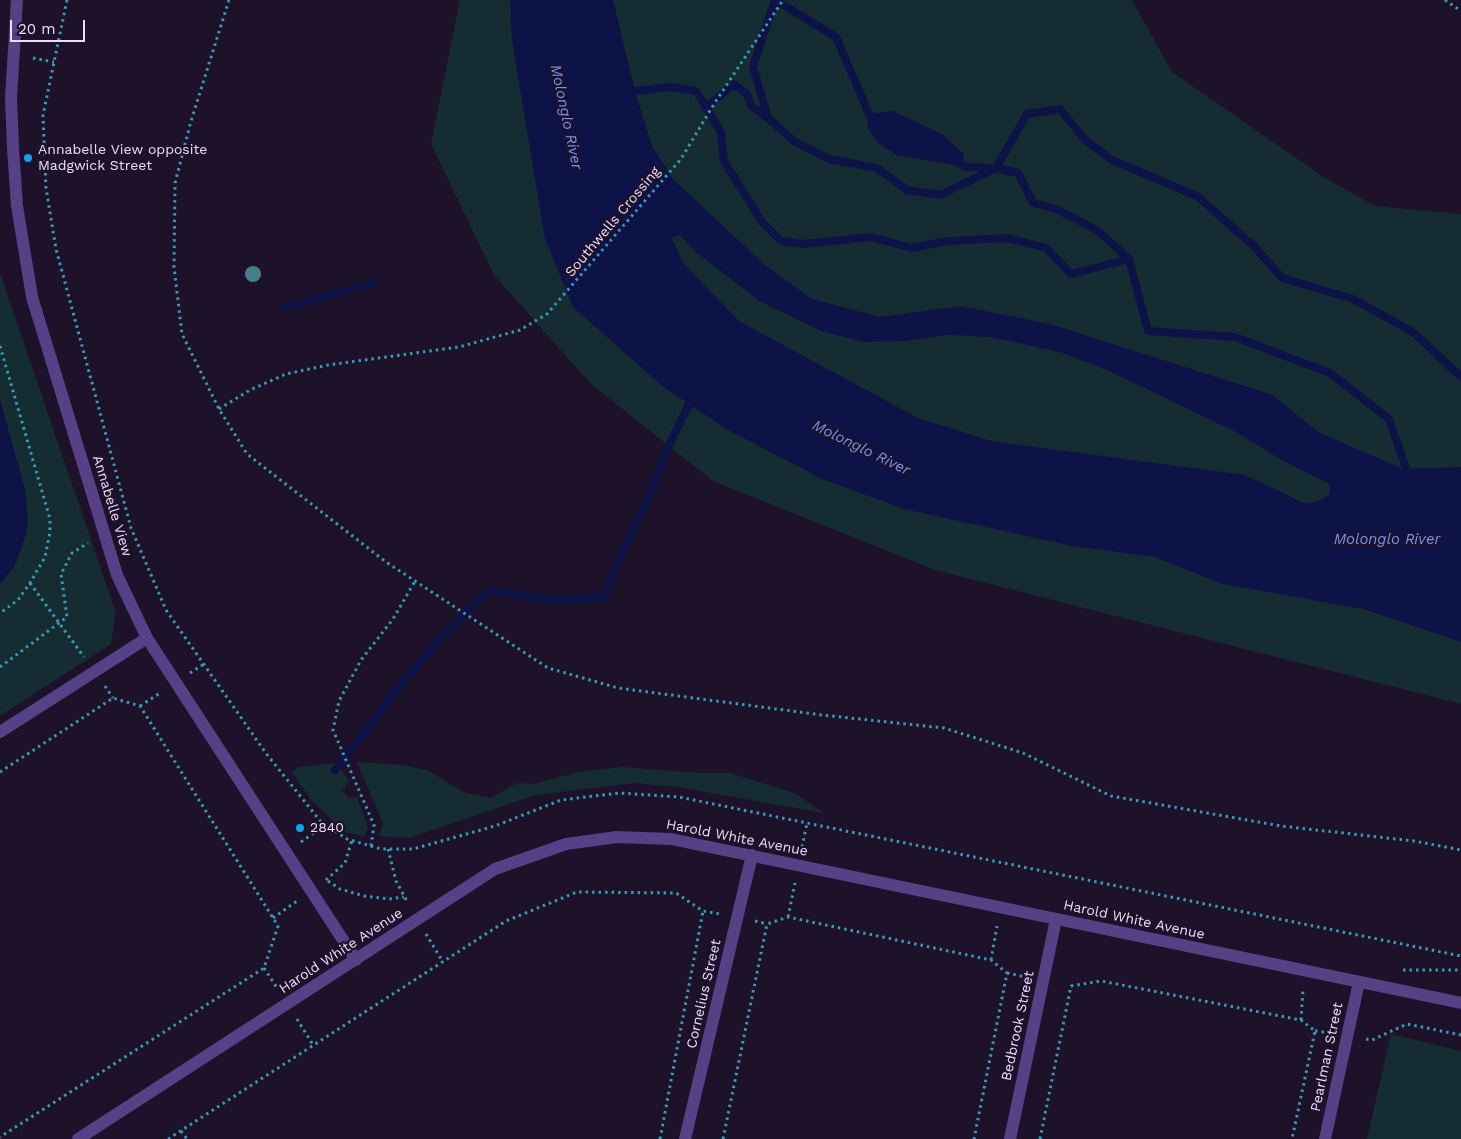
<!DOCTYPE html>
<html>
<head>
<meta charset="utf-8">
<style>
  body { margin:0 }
  #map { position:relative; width:1461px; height:1139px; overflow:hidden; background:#1d122a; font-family:"Work Sans",sans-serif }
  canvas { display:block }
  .scale { position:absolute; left:10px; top:20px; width:75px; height:22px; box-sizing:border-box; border:2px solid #eaddfd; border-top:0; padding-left:6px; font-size:15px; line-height:18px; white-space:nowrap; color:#eaddfd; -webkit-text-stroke:4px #1d122a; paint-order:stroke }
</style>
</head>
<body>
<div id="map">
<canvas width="1461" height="1139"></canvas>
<div class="scale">20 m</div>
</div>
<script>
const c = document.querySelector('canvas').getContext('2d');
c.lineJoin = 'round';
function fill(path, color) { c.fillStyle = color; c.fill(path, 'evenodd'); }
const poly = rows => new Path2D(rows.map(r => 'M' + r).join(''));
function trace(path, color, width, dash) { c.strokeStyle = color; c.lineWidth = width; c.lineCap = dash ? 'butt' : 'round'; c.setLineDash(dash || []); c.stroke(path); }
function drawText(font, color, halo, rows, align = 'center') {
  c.font = font + ' "Work Sans",sans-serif'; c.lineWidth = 4.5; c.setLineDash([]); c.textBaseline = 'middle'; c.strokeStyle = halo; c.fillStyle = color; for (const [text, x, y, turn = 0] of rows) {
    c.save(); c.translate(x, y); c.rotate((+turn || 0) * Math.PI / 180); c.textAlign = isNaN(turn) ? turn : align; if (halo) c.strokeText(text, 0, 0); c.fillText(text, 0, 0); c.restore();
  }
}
fill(poly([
  [460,0,1132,0,1172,72,1322,176,1375,206,1461,214,1461,704,935,570,713,481,591,384,494,275,431,144],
  [0,273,116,613,111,644,0,716],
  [357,762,402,765,427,770,465,793,491,798,517,783,533,784,579,772,622,767,700,773,730,773,794,793,824,813,677,787,635,783,536,795,409,838,379,836,383,824],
  [336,763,349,781,342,790,349,798,357,797,360,806,368,826,365,837,345,832,312,801,292,772,300,767],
  [1391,1034,1461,1051,1461,1139,1367,1139]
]), '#162c33');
fill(poly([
  [510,0,613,0,635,91,652,146,673,179,764,264,812,299,880,317,960,306,1050,324,1273,395,1318,432,1403,469,1461,467,1461,642,1363,609,1222,584,1154,557,1072,546,904,509,822,479,728,430,662,386,573,307,545,239,512,40],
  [680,235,696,252,759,301,821,331,864,342,905,341,947,335,990,337,1060,352,1107,370,1238,433,1285,462,1329,484,1330,493,1321,500,1306,504,1245,475,991,441,918,418,739,321,683,263,672,238],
  [893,111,943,135,963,153,965,167,897,155,879,144,867,126,869,114],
  [0,399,25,490,28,519,26,534,16,564,0,584]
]), '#0e1347');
trace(poly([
  [775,0,753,66,768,118,795,142,829,159,877,168,907,190,940,195,996,168,1027,114,1060,109,1085,140,1112,160,1197,196,1254,246,1282,278,1353,299,1413,332,1461,377],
  [775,0,836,37,869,114,877,118],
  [625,92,672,87,696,91,721,132,724,161,762,222,781,241,803,244,871,237,912,248,947,241,1007,238,1046,248,1071,274,1129,259],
  [706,107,734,84,747,94,751,106,768,118],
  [957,162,965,167,996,168,1018,173,1033,203,1056,209,1097,230,1129,259,1148,331,1235,337,1330,373,1389,419,1409,477],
  [284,308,375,283],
  [335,770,396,691,437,642,489,590,558,601,604,597,627,542,651,493,669,445,693,396]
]), '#0e1347', 8);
trace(poly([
  [67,0,43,115,46,188,56,249,131,528,166,610,265,752,321,822,347,839,381,849,413,849,495,826,561,800,619,793,679,797,1461,956],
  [229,0,191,121,175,183,174,267,182,334,219,409,247,454,386,562,548,668,618,688,822,715,944,728,1023,753,1111,796,1281,826,1414,841,1461,850],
  [1445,0,1461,11],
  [33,58,54,62],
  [0,346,50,519,50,532,45,557,30,583,18,600,0,613],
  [219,409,250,390,286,374,328,365,459,347,520,330,547,314,681,159,714,104,783,0],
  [30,583,84,657],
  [0,667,67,617,61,574,72,553,88,543],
  [190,673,204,664],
  [105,686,113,698],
  [140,706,160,693],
  [0,772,113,698,140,706,278,926,264,968,0,1137],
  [301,842,325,825],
  [371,846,374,825,333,730,339,701,361,660,393,619,415,581],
  [802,847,807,823],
  [388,849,396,881,408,903],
  [326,880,345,863,352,840],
  [328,881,340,889,364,896,389,899,404,897],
  [788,917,795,883],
  [273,918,297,901],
  [755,921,767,924],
  [426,934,443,962],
  [991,960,997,926],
  [264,968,277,988],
  [1403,970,1461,970],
  [1007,973,1026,977],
  [297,1019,313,1045],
  [1301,1020,1303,989],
  [1315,1031,1330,1033],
  [1366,1039,1372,1040,1407,1024,1461,1035],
  [181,1131,187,1139],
  [168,1139,506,921,577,892,676,893,703,911,720,914],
  [660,1139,703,911],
  [723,1139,767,924,788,917,991,960,1007,973,974,1139],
  [1040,1139,1071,986,1101,981,1301,1020,1315,1031,1292,1139]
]), '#389bb6', 3, [2.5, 4]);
trace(poly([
  [17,0,11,98,13,148,17,206,32,297,117,575,147,638,356,960],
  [0,732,147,638],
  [78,1139,495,869,566,844,617,837,671,839,1461,1003],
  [685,1139,752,855],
  [1010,1139,1056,919],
  [1325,1139,1359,982]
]), '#564086', 12);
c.fillStyle = '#487e8b';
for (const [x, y] of [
  [253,274]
]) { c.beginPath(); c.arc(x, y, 8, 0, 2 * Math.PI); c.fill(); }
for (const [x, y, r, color] of [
  [28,158,5,"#159ef1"],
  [300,828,5,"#159ef1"]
]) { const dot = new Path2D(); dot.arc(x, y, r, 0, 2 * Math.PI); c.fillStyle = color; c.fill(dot); trace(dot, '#1d122a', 2); }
drawText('14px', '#eaddfd', '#1d122a', [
  ["Annabelle View opposite",38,150],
  ["Madgwick Street",38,166],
  ["2840",310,828]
], 'left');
drawText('14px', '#eaddfd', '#1d122a', [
  ["Southwells Crossing",613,222,-50],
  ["Annabelle View",112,506,73],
  ["Harold White Avenue",737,838,11],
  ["Harold White Avenue",1134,920,12],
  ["Harold White Avenue",341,951,-33],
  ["Cornelius Street",704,994,-77],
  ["Bedbrook Street",1018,1026,-78],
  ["Pearlman Street",1327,1057,-78]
]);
drawText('italic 15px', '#7194f7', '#1d122a', [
  ["Molonglo River",566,117,78],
  ["Molonglo River",861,448,26],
  ["Molonglo River",1387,540]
]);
</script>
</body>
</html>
